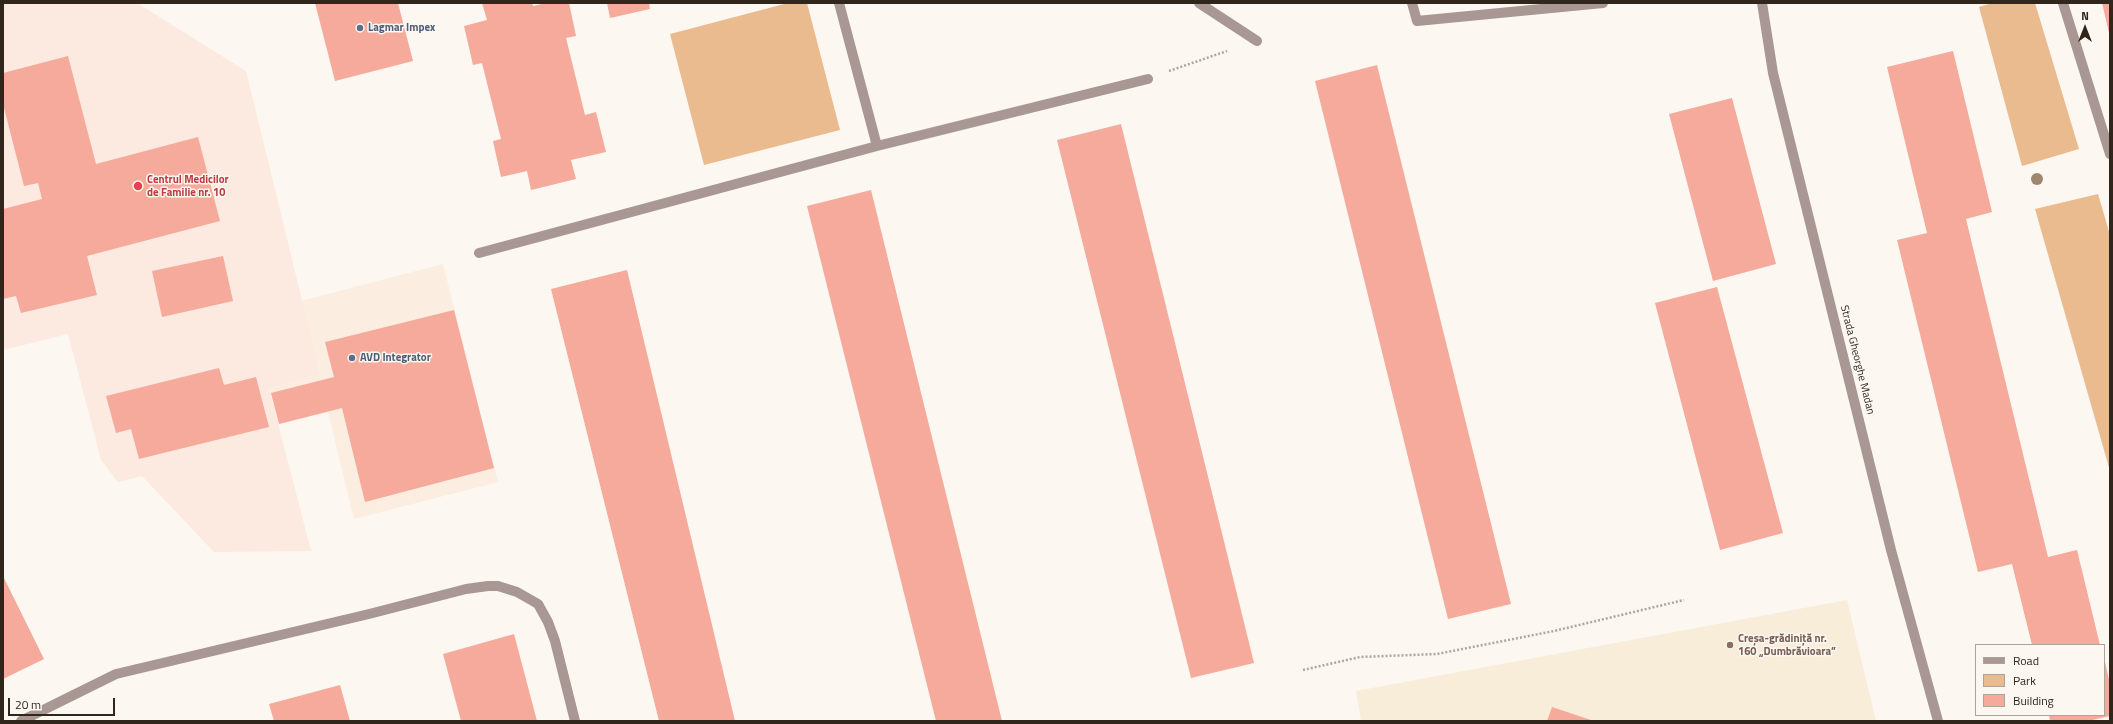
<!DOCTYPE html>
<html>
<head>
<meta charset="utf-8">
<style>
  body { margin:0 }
  #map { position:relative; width:2113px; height:724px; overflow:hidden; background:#fcf7f1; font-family:"Titillium Web",sans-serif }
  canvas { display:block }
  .frame { position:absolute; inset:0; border:4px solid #31261c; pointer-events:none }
  .legend { position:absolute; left:1975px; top:644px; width:130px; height:72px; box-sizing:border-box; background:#fcf7f1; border:1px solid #aba39c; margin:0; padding:5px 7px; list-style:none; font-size:12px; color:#31261c }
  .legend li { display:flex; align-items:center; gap:8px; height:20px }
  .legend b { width:20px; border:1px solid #aba39c }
  .north { position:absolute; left:2065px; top:8px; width:40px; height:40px; -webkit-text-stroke:3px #fcf7f1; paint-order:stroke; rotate:0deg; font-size:11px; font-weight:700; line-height:16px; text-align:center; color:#31261c }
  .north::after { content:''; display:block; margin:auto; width:14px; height:18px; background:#31261c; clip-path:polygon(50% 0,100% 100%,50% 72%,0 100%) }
  .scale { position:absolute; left:8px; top:698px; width:107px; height:18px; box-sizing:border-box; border:2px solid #31261c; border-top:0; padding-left:5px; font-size:12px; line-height:14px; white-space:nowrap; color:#31261c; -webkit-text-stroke:3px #fcf7f1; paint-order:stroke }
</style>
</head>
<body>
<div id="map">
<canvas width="2113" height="724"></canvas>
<div class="frame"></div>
<ul class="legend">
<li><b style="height:5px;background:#a89792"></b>Road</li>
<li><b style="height:11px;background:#eabb8f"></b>Park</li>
<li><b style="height:11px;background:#f5aa9c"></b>Building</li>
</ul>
<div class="north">N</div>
<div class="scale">20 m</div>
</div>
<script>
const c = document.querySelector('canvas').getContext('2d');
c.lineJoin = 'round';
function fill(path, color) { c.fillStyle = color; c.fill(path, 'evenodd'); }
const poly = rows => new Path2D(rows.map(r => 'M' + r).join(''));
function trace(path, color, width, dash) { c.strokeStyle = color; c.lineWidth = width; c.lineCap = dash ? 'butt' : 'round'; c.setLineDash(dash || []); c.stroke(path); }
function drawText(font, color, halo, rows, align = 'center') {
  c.font = font + ' "Titillium Web",sans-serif'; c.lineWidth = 3; c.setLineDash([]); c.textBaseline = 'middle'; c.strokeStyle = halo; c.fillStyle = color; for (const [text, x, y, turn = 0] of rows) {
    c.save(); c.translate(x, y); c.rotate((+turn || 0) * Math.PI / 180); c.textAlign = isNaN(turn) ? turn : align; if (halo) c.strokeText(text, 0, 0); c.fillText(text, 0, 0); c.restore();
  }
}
fill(poly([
  [443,264,498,482,354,519,328,412,279,424,269,387,320,374,301,301]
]), '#fbede0');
fill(poly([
  [1847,600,1876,721,1361,721,1356,691]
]), '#f7edd8');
fill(poly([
  [3,3,137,3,246,71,320,374,269,388,311,551,214,552,142,476,118,482,101,460,68,334,3,350]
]), '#fceae0');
fill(poly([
  [788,3,807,3,840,130,704,165,670,34],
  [1992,3,2035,3,2079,149,2022,166,1979,7],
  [2098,194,2110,235,2110,471,2035,209]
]), '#eabb8f');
fill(poly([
  [315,3,398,3,413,61,335,81],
  [482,3,532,3,533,6,546,3,569,3,576,36,566,38,585,115,596,112,606,152,571,160,576,179,531,190,527,171,501,177,493,141,501,139,482,63,473,65,464,26,487,20],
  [607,3,649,3,650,9,610,18],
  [2102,3,2110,3,2110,33,2109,33],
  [1953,51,1992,212,1966,219,2048,557,2077,550,2100,645,2032,645,2012,564,1978,572,1897,240,1927,233,1887,67],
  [68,56,96,164,198,137,220,221,87,256,97,295,21,313,16,296,3,299,3,209,42,199,38,183,24,186,3,104,3,73],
  [1377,65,1511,604,1448,619,1315,81],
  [1732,98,1776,264,1713,281,1669,114],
  [1121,124,1254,663,1191,678,1057,140],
  [871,190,1002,721,936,721,807,206],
  [223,256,233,301,162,317,152,271],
  [627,270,735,721,659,721,551,289],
  [1717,287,1783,533,1720,550,1655,303],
  [454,310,494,468,365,502,342,408,279,424,271,393,334,377,325,342],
  [219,368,224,385,256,377,269,427,139,459,131,429,116,433,106,396],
  [3,576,44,659,3,679],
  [514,634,537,721,461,721,443,654],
  [2105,662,2110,684,2110,716,2088,721,2050,721,2049,715,2104,715],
  [340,685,350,721,274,721,269,704],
  [1552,707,1594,721,1547,721]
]), '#f5aa9c');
trace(poly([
  [1169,71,1227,51],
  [1303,670,1360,657,1437,654,1554,631,1684,600]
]), '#ada69e', 2.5, [2, 2]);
trace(poly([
  [839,3,877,146],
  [1199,3,1257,41],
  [1412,3,1417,21,1603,3],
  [1762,3,1773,73,1891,550,1938,721],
  [2063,3,2110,154],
  [479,253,877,146,1148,79],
  [21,721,116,674,369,614,466,589,488,586,498,586,517,592,538,604,548,622,555,641,575,721]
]), '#a89792', 10);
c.fillStyle = '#9d886e';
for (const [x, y] of [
  [2037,179]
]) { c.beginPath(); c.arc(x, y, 6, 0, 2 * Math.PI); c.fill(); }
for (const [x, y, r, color] of [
  [360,28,4,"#5c6f8a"],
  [138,186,5,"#e0444e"],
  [352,358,4,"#5c6f8a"],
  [1730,645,4,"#8d6e63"]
]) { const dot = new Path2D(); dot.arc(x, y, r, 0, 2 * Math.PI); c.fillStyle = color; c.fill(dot); trace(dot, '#fcf7f1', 1.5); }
drawText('bold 11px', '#4e5e75', '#fcf7f1', [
  ["Lagmar Impex",368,28],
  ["AVD Integrator",360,358]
], 'left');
drawText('bold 11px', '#be3a42', '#fcf7f1', [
  ["Centrul Medicilor",147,180],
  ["de Familie nr. 10",147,193]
], 'left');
drawText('11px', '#31261c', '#fcf7f1', [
  ["Strada Gheorghe Madan",1857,360,76]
]);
drawText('bold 11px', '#785e54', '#fcf7f1', [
  ["Creșa-grădiniță nr.",1738,639],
  ["160 „Dumbrăvioara”",1738,652]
], 'left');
</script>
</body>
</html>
